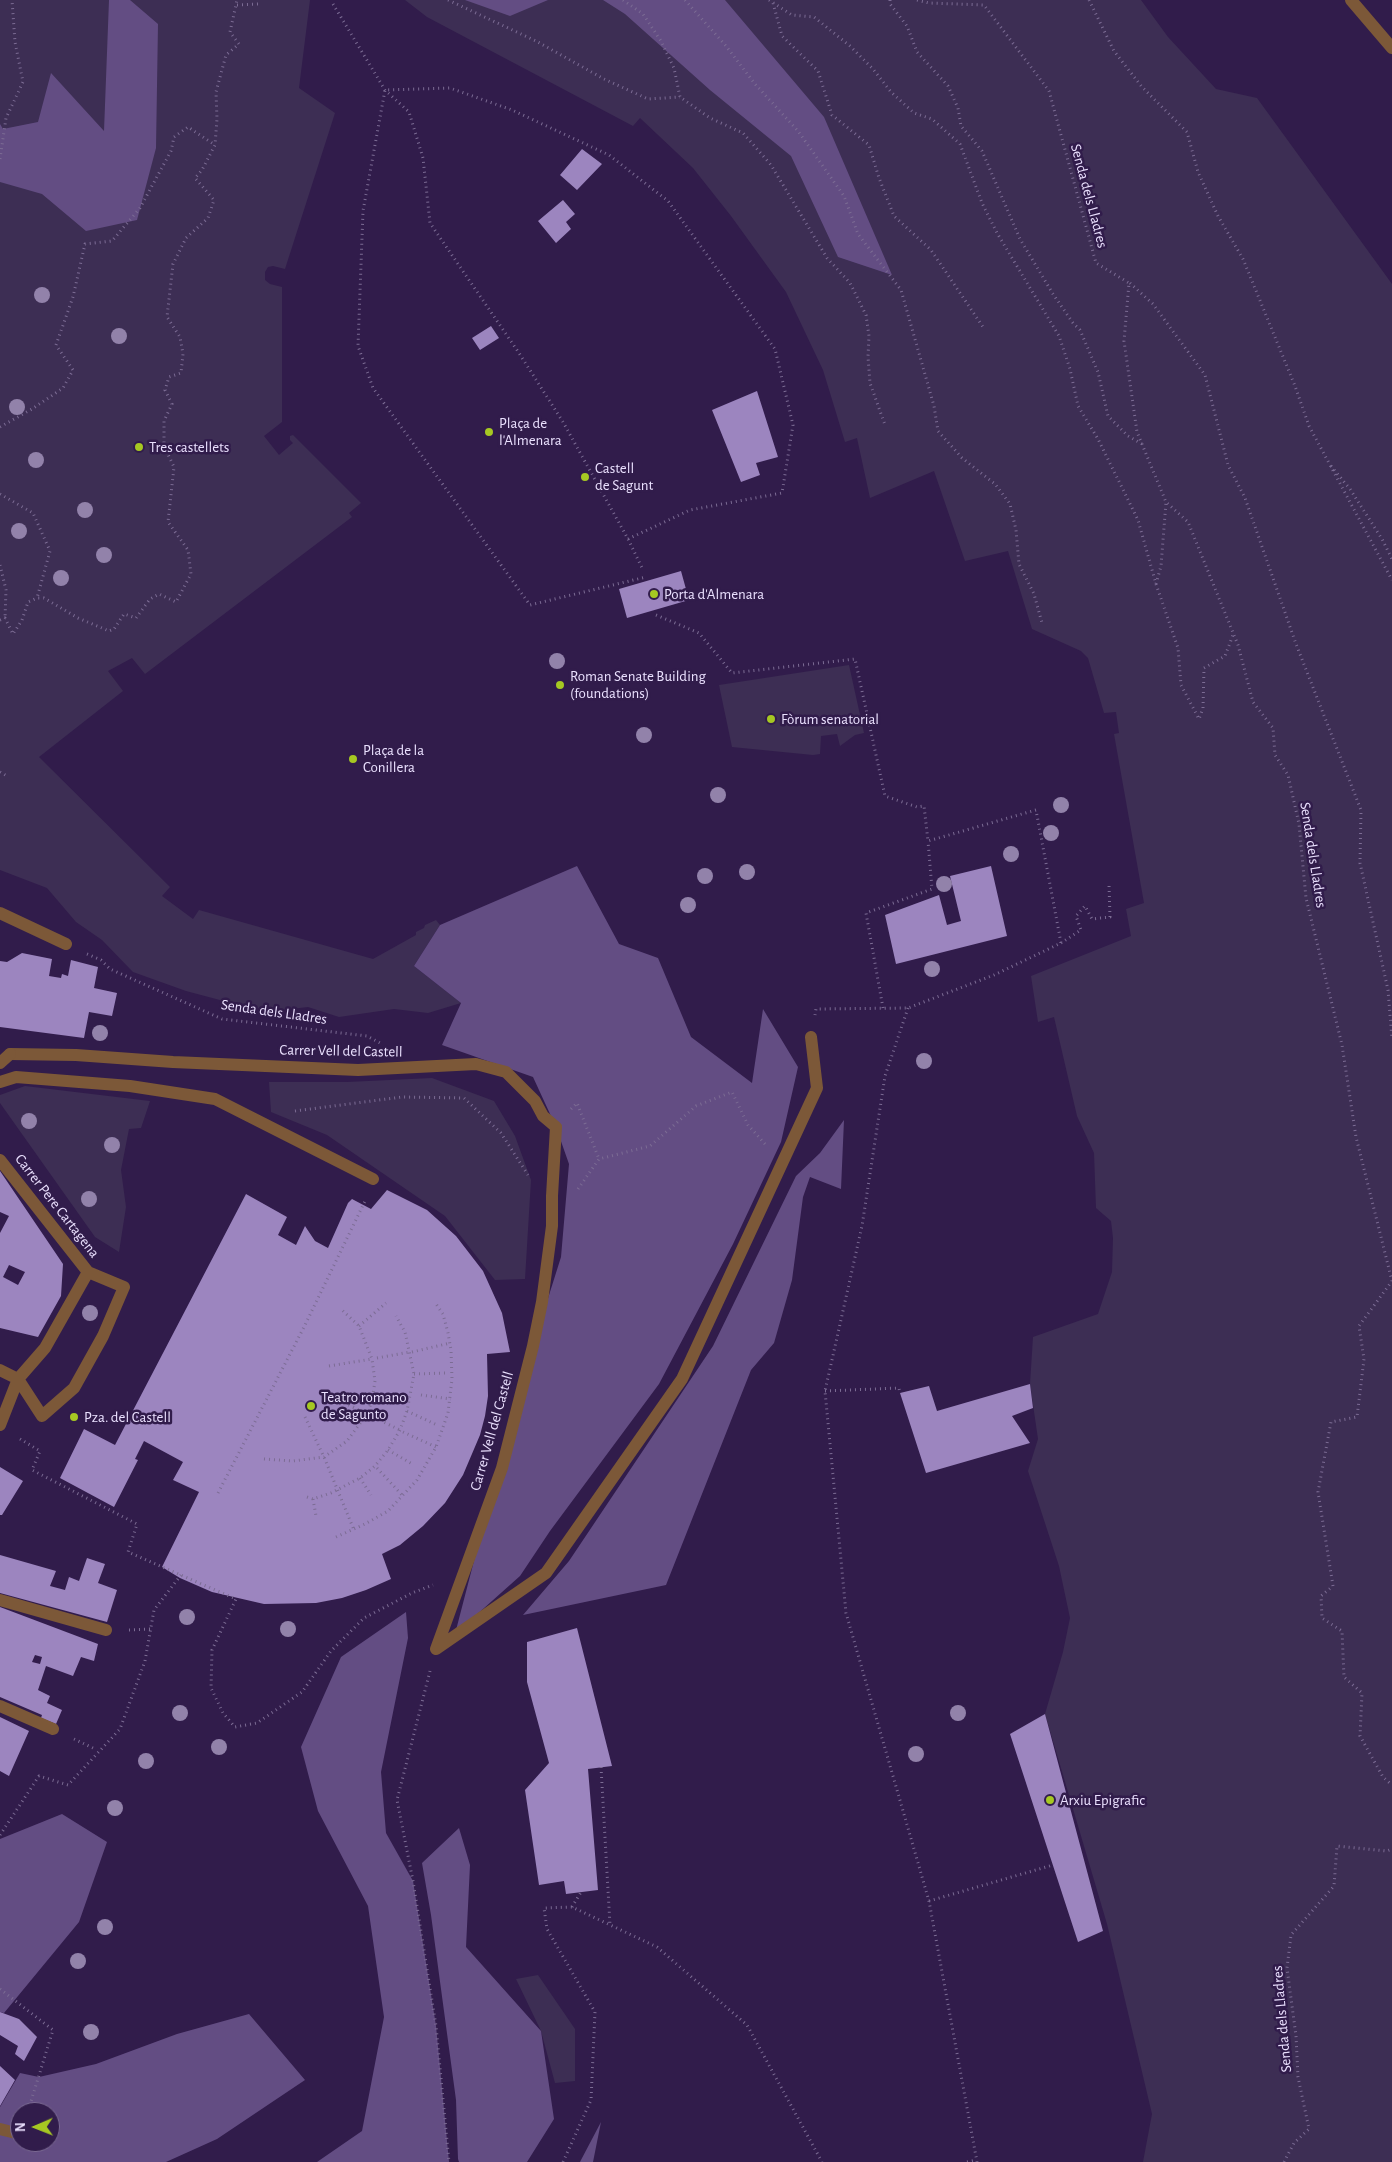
<!DOCTYPE html>
<html>
<head>
<meta charset="utf-8">
<style>
  body { margin:0 }
  #map { position:relative; width:1392px; height:2162px; overflow:hidden; background:#311c4b; font-family:"Alegreya Sans",sans-serif }
  canvas { display:block }
  .north { position:absolute; left:10px; top:2102px; width:50px; height:50px; box-sizing:border-box; background:#311c4b; border:1px solid #7b6a93; border-radius:50%; rotate:269deg; font-size:14px; font-weight:700; line-height:20px; text-align:center; color:#eae0fe }
  .north::after { content:''; display:block; margin:auto; width:18px; height:22px; background:#a6c822; clip-path:polygon(50% 0,100% 100%,50% 72%,0 100%) }
</style>
</head>
<body>
<div id="map">
<canvas width="1392" height="2162"></canvas>
<div class="north">N</div>
</div>
<script>
const c = document.querySelector('canvas').getContext('2d');
c.lineJoin = 'round';
function fill(path, color) { c.fillStyle = color; c.fill(path, 'evenodd'); }
const poly = rows => new Path2D(rows.map(r => 'M' + r).join(''));
function trace(path, color, width, dash) { c.strokeStyle = color; c.lineWidth = width; c.lineCap = dash ? 'butt' : 'round'; c.setLineDash(dash || []); c.stroke(path); }
function drawText(font, color, halo, rows, align = 'center') {
  c.font = font + ' "Alegreya Sans",sans-serif'; c.lineWidth = 5; c.setLineDash([]); c.textBaseline = 'middle'; c.strokeStyle = halo; c.fillStyle = color; for (const [text, x, y, turn = 0] of rows) {
    c.save(); c.translate(x, y); c.rotate((+turn || 0) * Math.PI / 180); c.textAlign = isNaN(turn) ? turn : align; if (halo) c.strokeText(text, 0, 0); c.fillText(text, 0, 0); c.restore();
  }
}
fill(poly([
  [0,0,310,0,299,88,335,113,285,269,273,266,268,267,265,272,265,280,270,284,282,287,282,422,264,436,279,455,293,443,290,440,290,436,293,435,361,503,349,513,352,517,145,674,132,658,108,671,123,691,39,757,170,887,162,896,193,919,199,910,373,959,416,935,416,932,424,928,425,925,436,920,440,925,414,966,461,1003,428,1013,394,1009,339,1017,308,1007,265,1012,186,991,133,972,102,940,76,922,47,888,0,870],
  [405,0,1141,0,1168,37,1216,89,1257,98,1392,284,1392,2162,1143,2162,1152,2114,1107,1924,1045,1714,1063,1652,1070,1618,1059,1566,1028,1471,1038,1439,1030,1384,1033,1337,1098,1314,1112,1272,1113,1238,1111,1221,1096,1208,1094,1153,1077,1116,1054,1017,1038,1022,1031,976,1131,936,1126,909,1144,903,1114,734,1119,733,1116,712,1104,713,1088,658,1081,651,1032,629,1008,551,965,561,934,471,870,498,857,438,845,442,823,370,786,292,731,216,693,168,640,118,633,126,427,17],
  [849,665,864,733,855,735,840,746,837,734,821,736,820,754,813,755,732,747,719,685],
  [432,1078,494,1101,515,1136,531,1180,525,1279,495,1280,445,1216,327,1135,271,1112,269,1082,347,1082],
  [25,1086,150,1101,141,1128,129,1129,121,1170,126,1207,119,1252,95,1237,0,1103,0,1095],
  [538,1975,575,2029,575,2081,555,2083,541,2031,516,1979]
]), '#3d2e54');
fill(poly([
  [109,0,130,0,158,24,156,148,137,220,86,231,42,194,0,182,0,124,3,129,38,122,51,73,104,131],
  [465,0,548,0,510,16],
  [603,0,725,0,824,117,892,275,838,257,791,156,710,90,625,14],
  [577,866,619,944,658,958,691,1037,752,1083,763,1009,798,1067,781,1142,733,1244,659,1384,550,1531,520,1576,455,1634,489,1503,533,1346,561,1257,569,1164,556,1127,533,1077,442,1045,461,1003,414,966,440,925],
  [844,1120,841,1189,810,1177,803,1197,792,1280,774,1343,751,1370,666,1585,523,1615,569,1561,713,1346,796,1176,820,1153],
  [406,1612,408,1638,381,1772,386,1833,413,1881,436,2026,449,2162,317,2162,362,2131,384,2017,368,1906,318,1811,301,1747,341,1657],
  [62,1814,107,1842,79,1922,4,2013,0,2012,0,1839],
  [459,1828,470,1865,466,1947,541,2031,554,2119,527,2162,459,2162,458,2159,456,2100,431,1915,422,1863],
  [249,2014,305,2080,217,2139,166,2162,0,2162,0,2107,20,2073,39,2077,96,2064,177,2034],
  [20,2112,50,2112,50,2142,20,2142],
  [601,2122,593,2162,580,2162,581,2160]
]), '#634d83');
fill(poly([
  [582,149,602,164,577,190,560,175],
  [563,200,575,214,566,222,571,229,556,243,538,221],
  [491,326,499,338,480,350,472,338],
  [757,391,778,457,756,463,760,475,741,482,712,410],
  [681,571,689,600,627,618,619,589],
  [991,866,1007,936,896,964,885,915,939,895,947,925,961,921,950,876],
  [22,953,52,959,49,976,61,978,62,974,68,976,71,960,98,967,94,988,117,993,112,1016,89,1012,84,1038,0,1027,0,961,7,962],
  [0,1171,63,1264,61,1296,38,1337,0,1328,0,1233,9,1216,0,1212],
  [9,1265,25,1272,18,1285,3,1277],
  [387,1190,427,1210,456,1236,483,1271,502,1313,510,1352,487,1354,488,1396,485,1416,480,1435,463,1475,445,1503,423,1526,400,1545,382,1554,391,1579,366,1590,342,1598,316,1603,264,1604,212,1592,180,1578,162,1567,199,1492,173,1480,183,1462,144,1441,135,1459,138,1460,114,1507,60,1478,84,1429,115,1445,246,1194,287,1217,278,1235,296,1245,305,1226,315,1241,328,1248,348,1203,352,1199,371,1209],
  [1030,1384,1033,1408,1012,1416,1030,1443,926,1473,900,1393,929,1386,937,1411],
  [0,1467,23,1481,2,1515,0,1515],
  [0,1555,56,1571,50,1586,65,1590,69,1577,79,1581,87,1558,105,1564,98,1583,117,1590,107,1622,0,1593],
  [0,1607,98,1644,94,1661,81,1657,73,1676,46,1666,38,1690,50,1696,47,1703,62,1710,56,1724,41,1718,42,1715,0,1697],
  [35,1655,42,1657,40,1664,32,1662],
  [577,1628,612,1766,588,1769,598,1890,566,1894,564,1881,539,1885,525,1790,549,1763,527,1682,527,1642],
  [1045,1714,1103,1931,1078,1942,1010,1734],
  [0,1717,29,1731,9,1776,0,1771],
  [0,2012,19,2019,37,2037,24,2061,15,2054,18,2046,0,2035],
  [0,2066,15,2080,0,2106]
]), '#9c85bf');
trace(poly([
  [448,0,536,41,604,79,648,99,680,97],
  [623,0,643,14,661,41,674,68,680,97,710,118,743,133,771,165,827,258,850,283,866,315,869,336,868,357,870,383,885,425],
  [685,0,726,46,755,84,798,131,844,196,858,234,901,290,934,406,938,431,962,458,995,484,1010,504,1016,530,1019,564,1034,594,1042,623],
  [769,0,792,15,814,17,850,46,873,69,891,92,914,113,932,119,960,144,982,203,997,233,1059,336,1070,369,1078,406,1098,439,1138,520,1156,584,1161,566,1166,502],
  [890,0,890,4,907,26,917,52,948,86,958,108,961,126,982,151,1020,239,1053,294,1073,323,1080,330,1098,372,1108,416,1128,436,1142,444],
  [917,0,929,3,984,5,1049,91,1096,263,1129,283,1124,341,1137,432,1166,502,1188,522,1238,645,1253,702,1273,728,1275,755,1288,775,1299,824,1306,898,1342,1045,1356,1137,1392,1281,1359,1326,1364,1359,1357,1417,1331,1422,1318,1492,1333,1586,1321,1596,1322,1618,1342,1631,1344,1677,1362,1693,1360,1736,1383,1777,1392,1785],
  [1089,0,1114,51,1142,87,1187,132,1198,172,1218,216,1243,259,1295,386,1309,426,1392,580],
  [773,3,782,36,818,71,832,115,869,145,879,178,894,216,931,250,983,327],
  [333,4,385,90,409,112,423,158,430,223,519,353,563,422,628,539,643,570],
  [237,5,258,4,258,0],
  [0,159,6,118,23,82,15,42,12,0],
  [1130,283,1153,304,1205,375,1228,465,1245,498,1296,644,1361,810,1360,863,1388,990,1392,1039],
  [0,427,32,409,63,388,73,370,56,345,73,297,85,244,112,241,140,208,171,151,174,137,188,127,215,145],
  [1331,466,1350,489,1382,539,1392,559],
  [0,494,33,513,50,551,37,598],
  [628,539,690,510,782,493,793,425,775,349,668,201,609,155,512,110,450,88,385,90,363,211,358,346,373,388,530,605,646,577],
  [0,565,6,590,5,618],
  [1156,584,1178,648,1181,685,1199,719,1203,708,1204,668,1225,656,1233,635],
  [656,615,699,633,732,673,855,659,885,796,917,807,924,806,928,841,1036,810,1061,943,994,975,908,1008,816,1009,815,1015],
  [0,620,5,618,13,634,22,620,28,602,37,598,44,598,78,618,109,631,114,629,124,614,136,618,150,599,159,594,176,602,191,574,188,550,168,522,174,467,164,446,164,421,172,404,165,390,169,377,181,373,183,354,180,337,167,317,173,264,186,238,208,218,214,200,195,178,202,170,215,145,217,119,216,92,226,55,239,44,230,32,237,0],
  [612,692,623,690],
  [0,772,7,776],
  [1061,943,1081,930,1076,916,1085,906,1092,919,1110,917,1109,885],
  [87,954,101,960,110,969,222,1019,367,1036,382,1044],
  [883,1008,866,913,932,889,928,841],
  [908,1008,885,1076,862,1226,825,1391,846,1613,929,1901,977,2162],
  [571,1109,577,1103,599,1159],
  [295,1111,402,1097,464,1098,501,1133,528,1175],
  [578,1189,599,1159,650,1146,696,1106,732,1092,748,1125,765,1144],
  [359,1326,386,1303],
  [412,1352,450,1343],
  [377,1358,410,1352],
  [329,1366,372,1359],
  [414,1374,447,1373],
  [825,1391,899,1388,900,1393],
  [326,1394,400,1430],
  [421,1395,451,1399],
  [407,1411,437,1425],
  [305,1417,324,1457,354,1530],
  [403,1432,436,1447],
  [20,1439,40,1451,32,1470,137,1524,128,1552,236,1599,212,1650,211,1688,223,1713,235,1727,257,1723,302,1692,331,1651,364,1618,412,1593,433,1585],
  [388,1450,414,1465],
  [264,1459,293,1461,324,1457,347,1441,367,1414,372,1401,375,1381,372,1359,359,1326,341,1309],
  [377,1468,402,1495],
  [360,1478,371,1495],
  [218,1493,303,1329,365,1201],
  [307,1497,313,1499,331,1493,360,1478,375,1466,388,1450,400,1430,407,1411,414,1374,405,1332,396,1316],
  [313,1499,316,1516],
  [336,1537,365,1524,388,1511,417,1480,436,1447,448,1413,452,1379,451,1350,448,1333,443,1314,436,1304],
  [129,1630,151,1629],
  [430,1671,397,1800,413,1881,436,2026,449,2162],
  [74,1739,93,1748],
  [601,1767,610,1925],
  [0,1835,39,1776,68,1785,120,1729,145,1661,154,1610,181,1575],
  [929,1901,1053,1865],
  [572,1907,581,1892],
  [0,1989,53,2030,28,2111],
  [563,2162,591,2100,595,2012,547,1929,544,1908,572,1907,657,1947,747,2025,822,2162],
  [967,2162,976,2160],
  [1284,2162,1294,2143,1309,2129,1298,2077,1296,2036,1287,1968,1291,1935,1334,1886,1337,1846,1387,1851,1392,1849]
]), '#7c6c94', 3, [1, 4]);
trace(poly([
  [10,1054,76,1055,173,1062,358,1070,476,1064,506,1072,535,1101,543,1116,556,1127,552,1196,552,1226,542,1302,533,1346,502,1468,436,1649,546,1573,682,1379,817,1088,811,1037],
  [0,1082,16,1077,130,1086,215,1099,373,1179]
]), '#7c5838', 12);
trace(poly([
  [0,913,66,944],
  [0,1600,106,1630],
  [0,1706,53,1729],
  [0,2129,20,2134]
]), '#7c5838', 12);
trace(poly([
  [1351,0,1392,48],
  [0,1063,10,1054],
  [0,1160,88,1272,124,1287,103,1336,74,1388,42,1416,18,1379],
  [0,1370,18,1379],
  [0,1425,18,1379,45,1348,88,1272]
]), '#7c5838', 12);
c.fillStyle = '#9282aa';
for (const [x, y] of [
  [42,295],
  [119,336],
  [17,407],
  [36,460],
  [85,510],
  [19,531],
  [104,555],
  [61,578],
  [557,661],
  [644,735],
  [718,795],
  [1061,805],
  [1051,833],
  [1011,854],
  [747,872],
  [705,876],
  [944,884],
  [688,905],
  [932,969],
  [100,1033],
  [924,1061],
  [29,1121],
  [112,1145],
  [89,1199],
  [90,1313],
  [187,1617],
  [288,1629],
  [180,1713],
  [958,1713],
  [219,1747],
  [916,1754],
  [146,1761],
  [115,1808],
  [105,1927],
  [78,1961],
  [91,2032]
]) { c.beginPath(); c.arc(x, y, 8, 0, 2 * Math.PI); c.fill(); }
for (const [x, y, r, color] of [
  [489,432,5,"#a6c822"],
  [139,447,5,"#a6c822"],
  [585,477,5,"#a6c822"],
  [654,594,5,"#a6c822"],
  [560,685,5,"#a6c822"],
  [771,719,5,"#a6c822"],
  [353,759,5,"#a6c822"],
  [311,1406,5,"#a6c822"],
  [74,1417,5,"#a6c822"],
  [1050,1800,5,"#a6c822"]
]) { const dot = new Path2D(); dot.arc(x, y, r, 0, 2 * Math.PI); c.fillStyle = color; c.fill(dot); trace(dot, '#311c4b', 2); }
drawText('15px', '#eae0fe', '#311c4b', [
  ["Senda dels Lladres",1089,196,75],
  ["Senda dels Lladres",1313,855,81],
  ["Senda dels Lladres",274,1012,8],
  ["Carrer Vell del Castell",341,1051,1],
  ["Carrer Pere Cartagena",57,1206,52],
  ["Carrer Vell del Castell",492,1431,-74],
  ["Senda dels Lladres",1282,2019,-95]
]);
drawText('15px', '#eae0fe', '#311c4b', [
  ["Plaça de",499,423],
  ["l'Almenara",499,440],
  ["Tres castellets",149,447],
  ["Castell",595,468],
  ["de Sagunt",595,485],
  ["Porta d'Almenara",664,594],
  ["Roman Senate Building",570,676],
  ["(foundations)",570,693],
  ["Fòrum senatorial",781,719],
  ["Plaça de la",363,750],
  ["Conillera",363,767],
  ["Teatro romano",321,1397],
  ["de Sagunto",321,1414],
  ["Pza. del Castell",84,1417],
  ["Arxiu Epigrafic",1060,1800]
], 'left');
</script>
</body>
</html>
